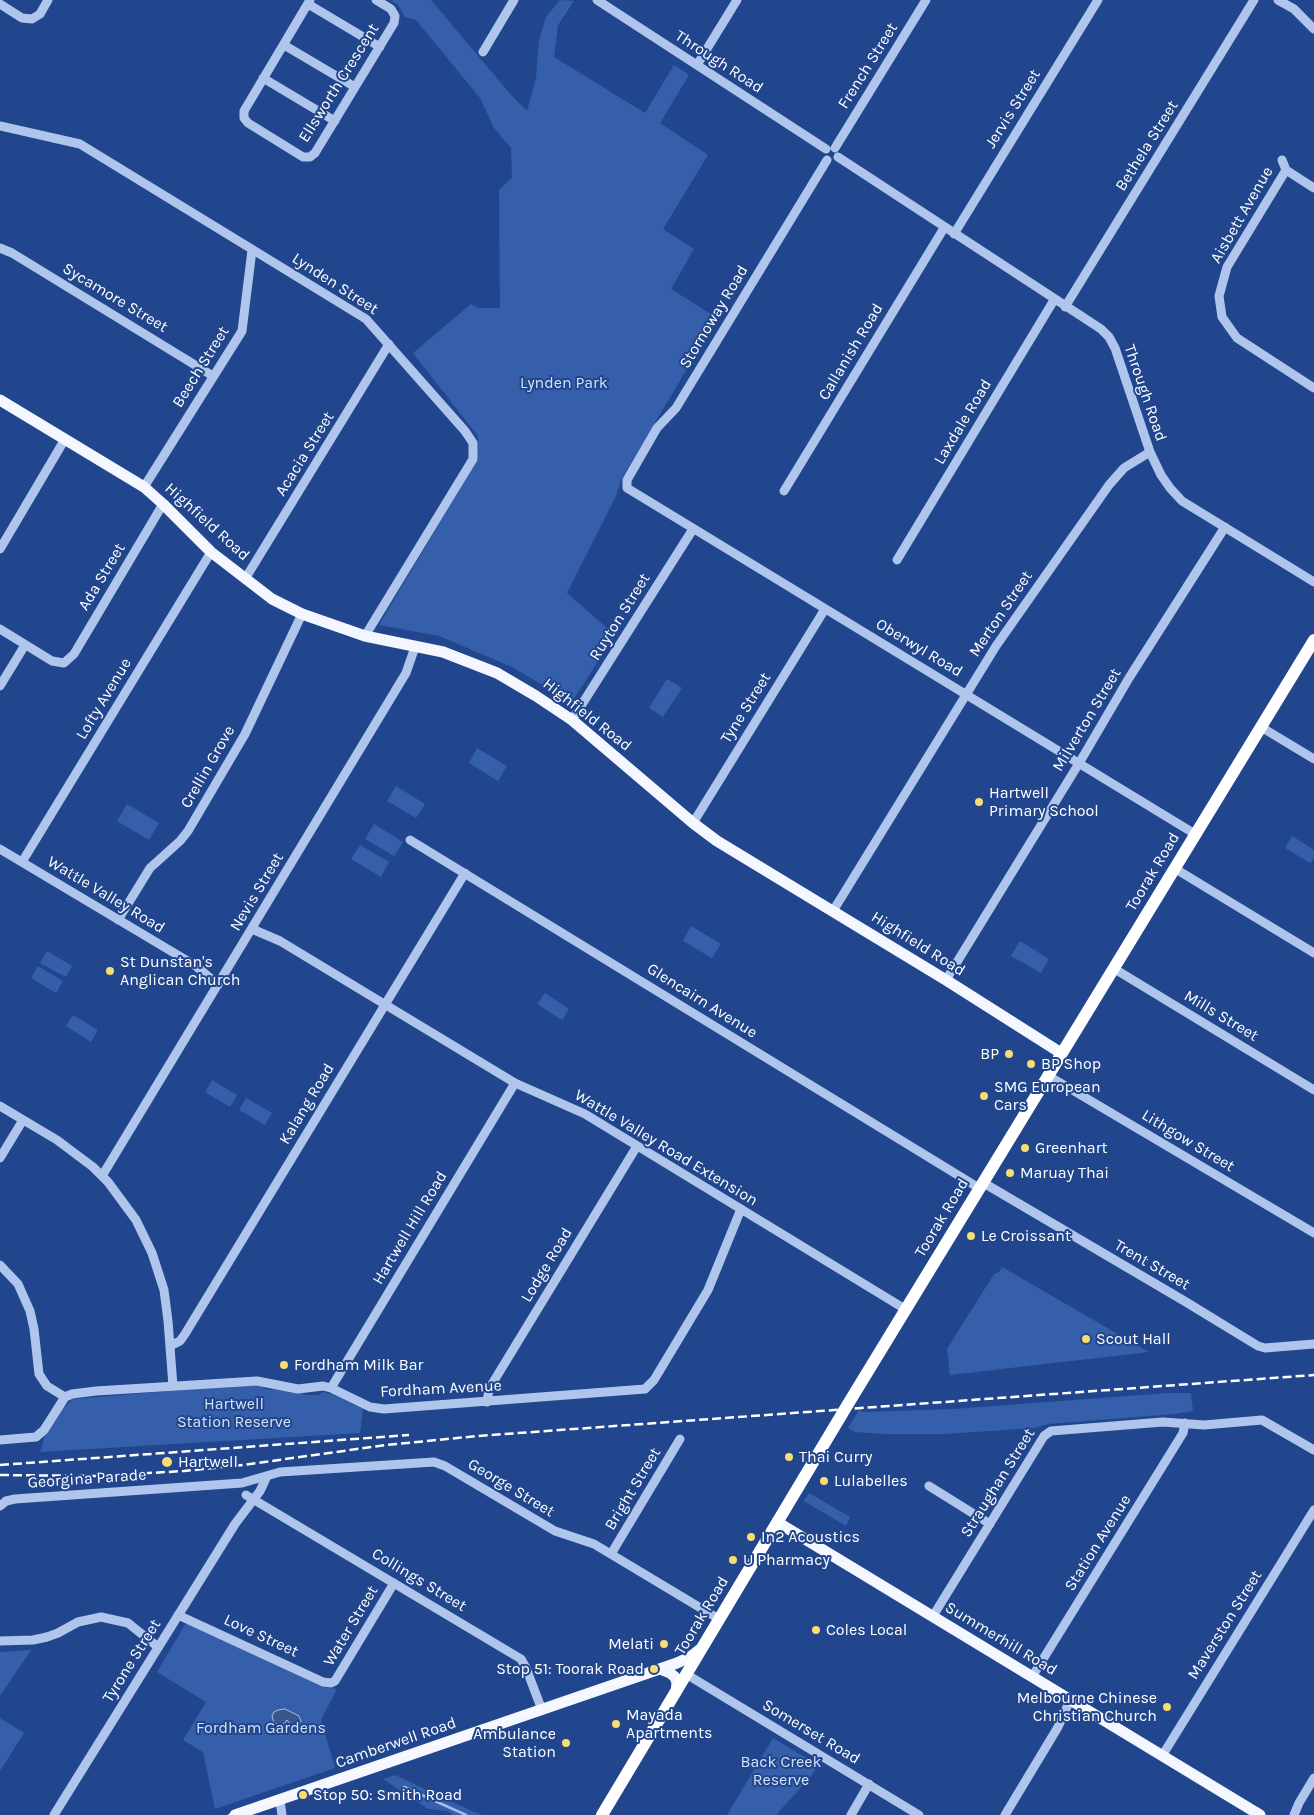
<!DOCTYPE html>
<html>
<head>
<meta charset="utf-8">
<style>
  body { margin:0 }
  canvas { display:block; background:#21468d }
</style>
</head>
<body>
<canvas width="1314" height="1815"></canvas>
<script>
const c = document.querySelector('canvas').getContext('2d');
c.lineJoin = 'round';
function fill(path, color) { c.fillStyle = color; c.fill(path, 'evenodd'); }
const poly = rows => new Path2D(rows.map(r => 'M' + r).join(''));
function trace(path, color, width, dash) { c.strokeStyle = color; c.lineWidth = width; c.lineCap = dash ? 'butt' : 'round'; c.setLineDash(dash || []); c.stroke(path); }
function drawText(font, color, halo, rows, align = 'center') {
  c.font = font + ' Karla,sans-serif'; c.lineWidth = 4; c.setLineDash([]); c.textBaseline = 'middle'; c.strokeStyle = halo; c.fillStyle = color; for (const [text, x, y, turn = 0] of rows) {
    c.save(); c.translate(x, y); c.rotate((+turn || 0) * Math.PI / 180); c.textAlign = isNaN(turn) ? turn : align; if (halo) c.strokeText(text, 0, 0); c.fillText(text, 0, 0); c.restore();
  }
}
fill(poly([
  [391,0,431,0,512,96,527,111,536,78,539,40,546,17,560,0,574,1,558,25,554,57,645,113,674,65,689,75,660,123,708,155,663,229,694,249,671,289,717,318,621,480,616,496,567,593,615,635,572,702,512,667,439,636,379,625,477,460,478,436,413,353,471,304,478,308,500,308,499,190,512,178,511,148,494,128,480,98,416,20,405,17,398,5],
  [667,679,682,688,663,717,649,708],
  [477,748,507,766,498,781,469,763],
  [396,786,425,804,416,818,387,801],
  [127,804,159,823,149,840,117,821],
  [374,824,403,842,394,856,365,839],
  [1292,836,1314,850,1314,858,1310,863,1285,848],
  [360,845,389,862,381,877,351,859],
  [691,926,721,944,712,958,683,941],
  [1020,941,1049,959,1041,973,1011,956],
  [47,951,72,966,66,977,40,963],
  [38,966,63,981,56,993,31,978],
  [545,993,569,1009,562,1020,537,1004],
  [73,1015,98,1030,91,1042,66,1026],
  [212,1080,237,1095,230,1107,205,1092],
  [246,1098,272,1113,265,1125,239,1110],
  [1002,1267,1149,1352,950,1375,947,1349,994,1274,999,1272],
  [231,1386,262,1386,265,1389,272,1390,275,1388,302,1393,304,1395,319,1395,323,1392,332,1394,363,1409,360,1433,40,1452,45,1435,63,1408,73,1399],
  [1168,1393,1191,1393,1193,1411,1174,1414,1048,1424,1035,1428,945,1434,884,1434,855,1432,848,1428,859,1410,862,1412,954,1409],
  [809,1493,850,1517,846,1526,804,1501],
  [186,1623,323,1687,337,1689,321,1720,335,1768,215,1809,203,1752,183,1740,206,1702,157,1672],
  [31,1650,0,1696,0,1652],
  [0,1718,24,1733,0,1771],
  [773,1738,818,1765,812,1775,776,1815,727,1815],
  [395,1775,474,1812,483,1815,453,1815,447,1811,428,1809,383,1779]
]), '#355faa');
const water = poly([
  [285,1709,299,1716,301,1721,298,1725,292,1726,287,1720,282,1726,274,1723,272,1716,274,1712,278,1710,285,1709]
]);
fill(water, '#3b568a');
trace(water, '#a3bfed', 1);
trace(poly([
  [404,1787,466,1815]
]), '#a3bfed', 2.5);
trace(poly([
  [310,0,244,111,244,118,248,123,303,157,310,157,315,153,394,23,395,16,391,9,376,0],
  [597,0,826,149],
  [1278,0,1294,9,1314,29],
  [0,4,22,18,32,19,40,14,48,0],
  [308,4,380,47],
  [284,45,355,87],
  [483,52,514,0],
  [697,65,737,0],
  [263,78,335,121],
  [0,126,80,144,366,319,465,431,473,443,473,459,365,636],
  [835,148,926,0],
  [838,157,1101,329,1109,337,1115,348,1150,452,1161,475,1170,488,1182,501,1314,582],
  [827,160,676,408,657,428,627,480,627,488,1195,834],
  [1282,160,1286,170,1227,267,1219,296,1222,317,1237,338,1314,388],
  [1286,170,1314,188],
  [954,234,1098,0],
  [0,248,12,253,213,376],
  [1065,307,1254,0],
  [144,487,242,331,252,250],
  [784,491,944,228],
  [0,549,65,439],
  [897,560,1054,300],
  [245,579,389,344],
  [0,629,52,661,64,663,74,654,163,504],
  [0,686,25,645],
  [572,720,693,529],
  [1261,727,1314,759],
  [693,823,825,609],
  [410,840,979,1188],
  [0,849,196,966,218,985],
  [22,862,211,552],
  [1174,868,1314,953],
  [833,911,996,646,1109,485,1124,468,1150,452],
  [118,920,150,868,180,841,188,831,245,734,302,614],
  [252,929,280,941,515,1083,585,1114,905,1309],
  [1113,968,1314,1090],
  [946,980,1081,760,1129,678,1225,527],
  [1047,1075,1314,1233],
  [0,1106,57,1140,93,1167,108,1182,136,1220,152,1253,164,1290,168,1321,173,1386],
  [0,1158,23,1120],
  [102,1176,406,673,415,647],
  [982,1182,1186,1302,1258,1346,1265,1348,1314,1344],
  [0,1265,18,1284,30,1311,34,1329,39,1374,47,1386,65,1397],
  [170,1346,180,1341,185,1334,465,873],
  [331,1388,515,1083],
  [487,1402,489,1389,637,1146],
  [0,1440,36,1437,44,1430,65,1397,72,1394,96,1391,257,1381,298,1389,323,1386,331,1388,370,1407,384,1409,645,1389,654,1380,708,1290,741,1209],
  [929,1486,990,1524],
  [246,1495,521,1659,526,1668,542,1710],
  [0,1506,6,1501,15,1499,242,1483,280,1472,434,1462,445,1466,555,1531,594,1544,719,1619],
  [611,1554,680,1439],
  [178,1615,323,1682,331,1683,335,1681,394,1583],
  [933,1616,1044,1436,1051,1431,1163,1422,1204,1425,1262,1420,1314,1450],
  [0,1641,33,1640,47,1637,58,1633,78,1622,101,1617,128,1623,158,1647],
  [686,1674,919,1815],
  [1032,1677,1183,1433,1185,1423],
  [1162,1756,1314,1510],
  [280,1800,282,1815],
  [54,1815,235,1524,260,1491,267,1476],
  [851,1815,869,1784],
  [1005,1815,1058,1727,1070,1700],
  [1294,1815,1299,1803,1314,1778]
]), '#afc5ec', 9);
trace(poly([
  [0,400,144,487,163,504,211,552,272,599,302,614,365,636,443,652,497,673,536,696,572,720,693,823,717,841,946,980,1061,1053],
  [777,1522,1260,1815],
  [660,1669,670,1673,675,1677,677,1683,676,1692],
  [235,1815,677,1663,690,1657,699,1650]
]), '#f4f7ff', 11);
trace(poly([
  [602,1815,848,1404,1314,640]
]), '#fff', 12);
trace(poly([
  [228,1815,678,1661,697,1648,707,1635,977,1186,1314,637]
]), '#fff', 1);
trace(poly([
  [0,1465,409,1435],
  [0,1475,98,1476,184,1471,243,1465,386,1445,478,1436,1314,1375]
]), '#fff', 2.5, [9, 4]);
for (const [x, y, r, color] of [
  [979,802,5,"#f8dd71"],
  [110,971,5,"#f8dd71"],
  [1009,1054,5,"#f8dd71"],
  [1031,1064,5,"#f8dd71"],
  [984,1096,5,"#f8dd71"],
  [1025,1148,5,"#f8dd71"],
  [1010,1173,5,"#f8dd71"],
  [971,1236,5,"#f8dd71"],
  [1086,1339,5,"#f8dd71"],
  [284,1365,5,"#f8dd71"],
  [789,1457,5,"#f8dd71"],
  [167,1462,6,"#f8dd71"],
  [824,1481,5,"#f8dd71"],
  [751,1537,5,"#f8dd71"],
  [733,1560,5,"#f8dd71"],
  [816,1630,5,"#f8dd71"],
  [664,1644,5,"#f8dd71"],
  [654,1669,5,"#f8dd71"],
  [1167,1707,5,"#f8dd71"],
  [616,1724,5,"#f8dd71"],
  [566,1743,5,"#f8dd71"],
  [303,1795,5,"#f8dd71"]
]) { const dot = new Path2D(); dot.arc(x, y, r, 0, 2 * Math.PI); c.fillStyle = color; c.fill(dot); trace(dot, '#21468d', 2); }
drawText('16px', '#fff', '#21468d', [
  ["Through Road",719,62,33],
  ["French Street",868,66,-58],
  ["Ellsworth Crescent",339,83,-58],
  ["Jervis Street",1013,109,-58],
  ["Bethela Street",1147,146,-58],
  ["Aisbett Avenue",1242,215,-60],
  ["Lynden Street",335,284,33],
  ["Sycamore Street",115,298,31],
  ["Stornoway Road",714,317,-59],
  ["Callanish Road",851,352,-59],
  ["Beech Street",201,367,-58],
  ["Through Road",1145,393,71],
  ["Laxdale Road",963,422,-59],
  ["Acacia Street",305,454,-58],
  ["Highfield Road",207,522,42],
  ["Ada Street",102,577,-59],
  ["Merton Street",1001,614,-56],
  ["Ruyton Street",620,617,-58],
  ["Oberwyl Road",919,648,31],
  ["Lofty Avenue",104,699,-59],
  ["Tyne Street",746,708,-58],
  ["Highfield Road",587,715,38],
  ["Milverton Street",1087,720,-59],
  ["Crellin Grove",208,767,-60],
  ["Toorak Road",1153,872,-59],
  ["Nevis Street",257,892,-59],
  ["Wattle Valley Road",106,895,31],
  ["Highfield Road",918,944,32],
  ["Glencairn Avenue",702,1001,32],
  ["Mills Street",1221,1016,31],
  ["Kalang Road",307,1104,-59],
  ["Lithgow Street",1188,1141,31],
  ["Wattle Valley Road Extension",666,1148,31],
  ["Toorak Road",942,1218,-59],
  ["Hartwell Hill Road",410,1228,-59],
  ["Lodge Road",547,1265,-59],
  ["Trent Street",1152,1265,30],
  ["Fordham Avenue",441,1389,-3],
  ["Georgina Parade",87,1479,-4],
  ["Straughan Street",998,1483,-58],
  ["George Street",511,1488,31],
  ["Bright Street",633,1489,-59],
  ["Station Avenue",1098,1543,-58],
  ["Collings Street",419,1580,31],
  ["Toorak Road",702,1616,-59],
  ["Maverston Street",1225,1625,-58],
  ["Water Street",351,1626,-59],
  ["Love Street",261,1636,25],
  ["Summerhill Road",1001,1639,31],
  ["Tyrone Street",132,1661,-58],
  ["Somerset Road",811,1732,31],
  ["Camberwell Road",396,1743,-19]
]);
drawText('16px', '#d4e2f9', '#21468d', [
  ["Lynden Park",564,383],
  ["Hartwell",234,1404],
  ["Station Reserve",234,1422],
  ["Fordham Gardens",261,1728],
  ["Back Creek",781,1762],
  ["Reserve",781,1780]
]);
drawText('16px', '#fff', '#21468d', [
  ["Hartwell",989,793],
  ["Primary School",989,811],
  ["St Dunstan's",120,962],
  ["Anglican Church",120,980],
  ["BP",999,1054,"right"],
  ["BP Shop",1041,1064],
  ["SMG European",994,1087],
  ["Cars",994,1105],
  ["Greenhart",1035,1148],
  ["Maruay Thai",1020,1173],
  ["Le Croissant",981,1236],
  ["Scout Hall",1096,1339],
  ["Fordham Milk Bar",294,1365],
  ["Thai Curry",799,1457],
  ["Hartwell",178,1462],
  ["Lulabelles",834,1481],
  ["In2 Acoustics",761,1537],
  ["U Pharmacy",743,1560],
  ["Coles Local",826,1630],
  ["Melati",654,1644,"right"],
  ["Stop 51: Toorak Road",644,1669,"right"],
  ["Melbourne Chinese",1157,1698,"right"],
  ["Christian Church",1157,1716,"right"],
  ["Mayada",626,1715],
  ["Apartments",626,1733],
  ["Ambulance",556,1734,"right"],
  ["Station",556,1752,"right"],
  ["Stop 50: Smith Road",313,1795]
], 'left');
</script>
</body>
</html>
